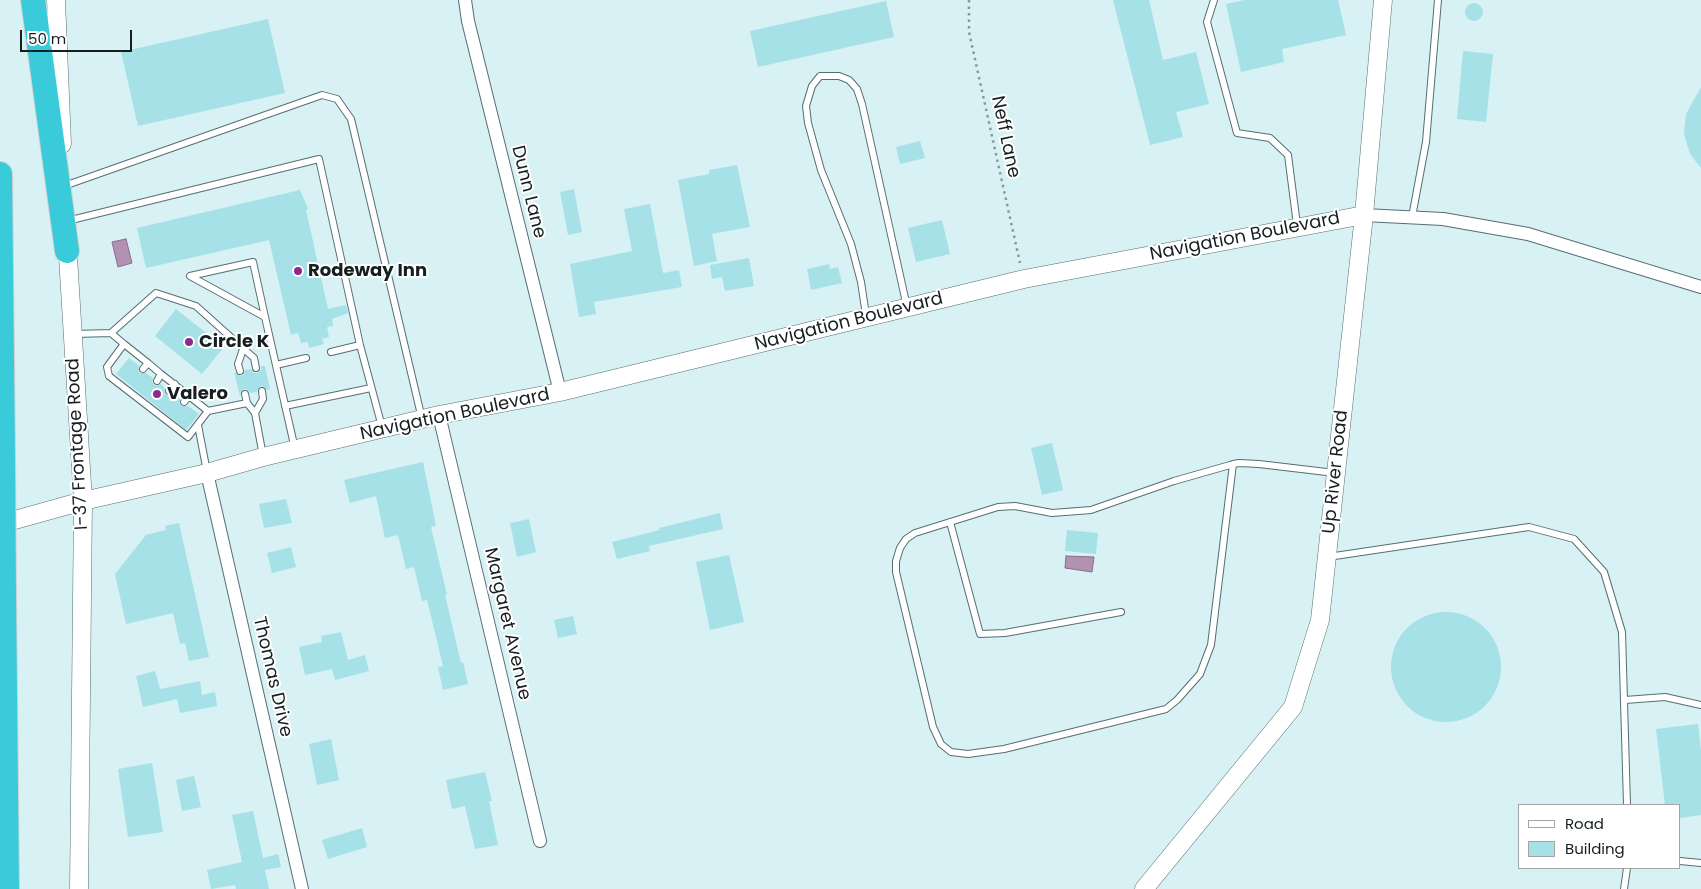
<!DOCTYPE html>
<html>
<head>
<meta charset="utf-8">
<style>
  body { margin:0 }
  #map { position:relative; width:1701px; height:889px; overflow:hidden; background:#d7f1f4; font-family:Poppins,sans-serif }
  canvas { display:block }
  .legend { position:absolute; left:1518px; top:804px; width:162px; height:65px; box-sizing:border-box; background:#fff; border:1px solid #a2a5a6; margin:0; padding:6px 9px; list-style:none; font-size:15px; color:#161f20 }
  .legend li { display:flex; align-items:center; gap:10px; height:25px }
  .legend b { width:25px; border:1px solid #a2a5a6 }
  .scale { position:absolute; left:20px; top:30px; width:112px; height:22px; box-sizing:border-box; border:2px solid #161f20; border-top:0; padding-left:6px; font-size:15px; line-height:18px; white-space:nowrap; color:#161f20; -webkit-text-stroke:4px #fff; paint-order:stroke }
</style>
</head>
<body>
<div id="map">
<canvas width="1701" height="889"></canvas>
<ul class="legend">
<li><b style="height:6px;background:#fff"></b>Road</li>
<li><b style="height:14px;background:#a6e1e8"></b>Building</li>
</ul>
<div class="scale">50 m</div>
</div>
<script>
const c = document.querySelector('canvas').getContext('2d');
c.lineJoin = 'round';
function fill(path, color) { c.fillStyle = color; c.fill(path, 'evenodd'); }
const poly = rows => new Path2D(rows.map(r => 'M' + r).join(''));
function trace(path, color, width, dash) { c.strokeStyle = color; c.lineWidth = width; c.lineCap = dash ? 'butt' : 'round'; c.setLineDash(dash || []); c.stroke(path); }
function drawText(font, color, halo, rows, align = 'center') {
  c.font = font + ' Poppins,sans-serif'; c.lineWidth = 4; c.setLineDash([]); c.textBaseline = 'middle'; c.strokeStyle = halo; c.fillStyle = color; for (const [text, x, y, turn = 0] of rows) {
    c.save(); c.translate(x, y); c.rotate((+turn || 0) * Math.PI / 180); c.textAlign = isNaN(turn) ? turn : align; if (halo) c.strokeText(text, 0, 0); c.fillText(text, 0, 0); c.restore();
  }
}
const water = poly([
  [126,239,132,263,118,267,112,242,126,239],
  [1066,556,1094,557,1092,572,1065,568,1066,556]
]);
fill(water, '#b291b3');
trace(water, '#836f87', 1);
fill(poly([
  [1113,0,1149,0,1163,60,1196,52,1209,104,1176,112,1183,137,1150,145],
  [1244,0,1338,0,1346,35,1282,49,1284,62,1241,72,1226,4],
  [886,1,894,37,758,67,750,31],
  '1465 12a9 9 0 1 1 18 0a9 9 0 1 1-18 0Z',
  [268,19,285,93,138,126,121,52],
  [1463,51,1493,54,1486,122,1457,119],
  [1701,87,1701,168,1690,154,1684,134,1686,114],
  [920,141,925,158,900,164,896,147],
  [737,165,750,227,712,234,717,261,694,266,678,180,709,174,709,170],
  [574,189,582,232,568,235,560,192],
  [300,190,308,209,306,210,328,309,346,305,348,313,332,319,333,326,327,327,329,337,322,339,324,344,309,348,308,342,301,343,298,333,291,335,269,240,146,268,137,228],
  [650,204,663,273,679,270,682,287,594,302,596,314,579,317,570,264,632,251,624,209],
  [942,220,950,254,916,262,908,228],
  [749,258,754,286,725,291,722,277,712,279,710,265],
  [829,264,830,269,838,267,842,283,811,290,807,269],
  [176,309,224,347,202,374,155,336],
  [129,358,139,366,138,370,140,373,146,373,153,378,152,382,154,385,158,386,161,384,165,388,164,392,166,395,170,396,173,394,180,399,179,403,181,406,188,406,199,414,186,430,116,374],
  [261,366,265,366,270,389,267,390,264,387,261,386,258,389,257,392,250,393,248,390,244,389,241,391,240,396,234,372,241,376,244,374,245,370,251,369,254,373,257,373,261,370],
  [1052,443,1063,490,1042,495,1031,448],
  [423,462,436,526,431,527,447,595,445,595,461,663,463,662,468,684,443,690,438,667,443,666,427,600,422,601,414,567,406,569,398,535,385,538,376,496,350,503,344,480],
  [286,499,292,523,264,528,259,504],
  [720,513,723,529,649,546,650,551,617,559,612,542,660,530,659,528],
  [529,519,536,552,517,557,510,523],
  [179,523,209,657,189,661,185,643,180,644,173,613,126,624,115,574,146,535,166,530,165,526],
  [1067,530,1098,533,1096,554,1065,551],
  [291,547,296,567,272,573,267,553],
  [729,555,744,622,710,630,696,562],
  '1391 667a55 55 0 1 1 110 0a55 55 0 1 1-110 0Z',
  [573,616,577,634,558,638,554,620],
  [341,632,348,660,365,655,369,671,335,680,332,669,305,675,299,647,322,642,321,636],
  [155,671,160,689,200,681,202,695,215,692,217,706,180,713,177,699,143,707,136,676],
  [1698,724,1701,751,1701,815,1680,818,1680,805,1665,805,1656,729],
  [331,739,339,780,317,785,309,744],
  [152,763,163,832,128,837,118,769],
  [485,772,492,801,489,801,498,845,475,849,465,806,452,809,446,780],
  [194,776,201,807,182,811,176,780],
  [253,811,263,858,278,854,281,867,265,870,269,889,236,889,235,885,211,889,207,870,242,862,232,815],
  [362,828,367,847,328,859,322,840]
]), '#a6e1e8');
const lane = poly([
  [1214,0,1207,22,1237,133,1270,138,1288,155,1297,225],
  [64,186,322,95,337,99,351,119,422,419],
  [1412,217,1426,142,1438,0],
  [67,221,319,159,360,345,382,427],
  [866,315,861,282,851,244,821,170,808,123,806,106,812,86,820,76,839,76,849,80,857,89,862,104,907,307],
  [265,317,190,276,253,262,265,317,295,449],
  [111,333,156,293,196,306,254,358,256,368],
  [74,334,111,333,124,344,148,363,161,374,189,396,208,411,188,437,109,376,107,367,124,344],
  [331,352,360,345],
  [276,365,306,358],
  [143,369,148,363],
  [240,371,238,364,243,349],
  [157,381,161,374],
  [169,391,175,384],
  [245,394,247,403,255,413,263,456],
  [184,402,189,396],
  [285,406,371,388],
  [208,411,247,403],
  [255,413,263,399,262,391],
  [198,425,207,472],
  [1233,464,1211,645,1200,674,1177,700,1166,709,1004,749,968,754,951,752,941,744,933,727,896,572,896,561,900,548,906,539,915,533,998,507,1015,506,1052,513,1091,510,1174,481,1230,465,1233,464,1239,463,1259,464,1335,473],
  [950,522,980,634,1005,633,1121,612],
  [1328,557,1529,527,1574,539,1604,572,1622,632,1627,805],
  [1625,700,1665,697,1701,705],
  [1680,861,1701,863],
  [1624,889,1627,868]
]);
const street = poly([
  [465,0,468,21,560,392],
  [1364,215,1443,219,1528,234,1701,287],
  [439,415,540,841],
  [207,473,302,889]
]);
const secondary = poly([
  [56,0,62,144],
  [67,240,83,501,79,889],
  [0,524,83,501,207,473,263,457,439,415,560,392,1024,279,1364,215],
  [1144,889,1293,707,1320,620,1364,215,1383,0]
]);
const highway = poly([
  [33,0,67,251],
  [0,174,3,455],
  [4,596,7,889]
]);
trace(lane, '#576e71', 8);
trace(street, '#576e71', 14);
trace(secondary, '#576e71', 19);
trace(highway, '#d0d2d2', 26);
trace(poly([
  [969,0,969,32,1020,263]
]), '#86999b', 2.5, [2.5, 4]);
trace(lane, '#fff', 6);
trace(street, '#fff', 12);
trace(secondary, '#fff', 18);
trace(highway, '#39cbda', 24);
const highwayBridge = poly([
  [3,455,4,596]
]);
trace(highwayBridge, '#d0d2d2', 26, []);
trace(highwayBridge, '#39cbda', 24);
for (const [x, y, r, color] of [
  [298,271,5,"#8d2a92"],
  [189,342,5,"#8d2a92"],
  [157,394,5,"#8d2a92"]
]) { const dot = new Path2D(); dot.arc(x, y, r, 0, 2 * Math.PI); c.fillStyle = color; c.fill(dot); trace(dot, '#fff', 2); }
drawText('18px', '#161f20', '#fff', [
  ["Neff Lane",1005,137,78],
  ["Dunn Lane",528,192,76],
  ["Navigation Boulevard",1245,237,-11],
  ["Navigation Boulevard",849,322,-14],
  ["Navigation Boulevard",455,415,-12],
  ["I-37 Frontage Road",78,444,-93],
  ["Up River Road",1336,472,-84],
  ["Margaret Avenue",507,624,77],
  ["Thomas Drive",272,677,77]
]);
drawText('bold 18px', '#161f20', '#fff', [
  ["Rodeway Inn",308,271],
  ["Circle K",199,342],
  ["Valero",167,394]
], 'left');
</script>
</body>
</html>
